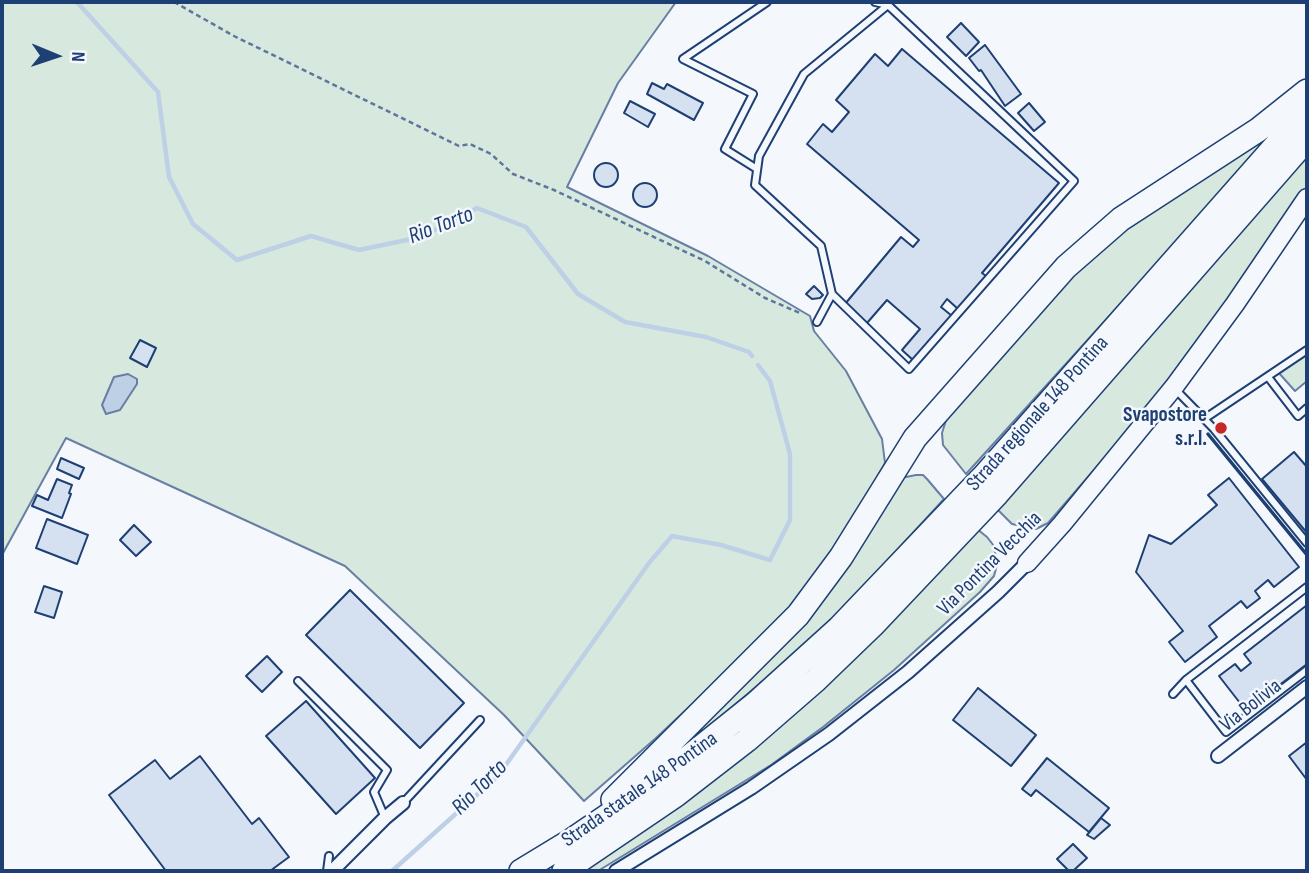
<!DOCTYPE html>
<html>
<head>
<meta charset="utf-8">
<style>
  body { margin:0 }
  #map { position:relative; width:1309px; height:873px; overflow:hidden; background:#f4f7fb; font-family:"Sofia Sans Condensed",sans-serif }
  canvas { display:block }
  .frame { position:absolute; inset:0; border:4px solid #1d3f73; pointer-events:none }
  .north { position:absolute; left:21px; top:21px; width:70px; height:70px; -webkit-text-stroke:5px #f4f7fb; paint-order:stroke; rotate:92deg; font-size:19px; font-weight:700; line-height:28px; text-align:center; color:#1d3f73 }
  .north::after { content:''; display:block; margin:auto; width:24px; height:32px; background:#1d3f73; clip-path:polygon(50% 0,100% 100%,50% 72%,0 100%) }
</style>
</head>
<body>
<div id="map">
<canvas width="1309" height="873"></canvas>
<div class="frame"></div>
<div class="north">N</div>
</div>
<script>
const c = document.querySelector('canvas').getContext('2d');
c.lineJoin = 'round';
function fill(path, color) { c.fillStyle = color; c.fill(path, 'evenodd'); }
const poly = rows => new Path2D(rows.map(r => 'M' + r).join(''));
function trace(path, color, width, dash) { c.strokeStyle = color; c.lineWidth = width; c.lineCap = dash ? 'butt' : 'round'; c.setLineDash(dash || []); c.stroke(path); }
function drawText(font, color, halo, rows, align = 'center') {
  c.font = font + ' "Sofia Sans Condensed",sans-serif'; c.lineWidth = 5; c.setLineDash([]); c.textBaseline = 'middle'; c.strokeStyle = halo; c.fillStyle = color; for (const [text, x, y, turn = 0] of rows) {
    c.save(); c.translate(x, y); c.rotate((+turn || 0) * Math.PI / 180); c.textAlign = isNaN(turn) ? turn : align; if (halo) c.strokeText(text, 0, 0); c.fillText(text, 0, 0); c.restore();
  }
}
const green = poly([
  [2,2,676,2,618,83,567,187,708,256,810,316,814,331,846,371,882,439,885,463,850,525,784,618,656,738,584,801,504,715,345,566,66,438,2,555,2,2],
  [1264,138,1268,141,966,474,943,445,942,433,947,417,1069,278,1112,239,1264,138],
  [1307,156,1307,187,1173,379,1048,523,1036,529,1012,524,994,506,1307,156],
  [1307,354,1307,381,1295,391,1278,372,1307,354],
  [916,475,923,475,927,479,944,499,851,600,808,643,694,739,688,731,901,478,916,475],
  [977,529,987,537,994,546,997,565,994,576,980,592,894,670,823,727,771,765,598,871,572,871,620,841,977,529]
]);
fill(green, '#d7e8df');
trace(green, '#687fa3', 2);
const water = poly([
  [128,374,137,379,137,384,120,410,106,414,102,405,114,377,128,374]
]);
fill(water, '#bed0e5');
trace(water, '#687fa3', 2);
trace(poly([
  [77,2,158,92,169,177,193,224,237,260,311,236,359,250,421,237,477,208,526,227,578,294,625,322,706,337,749,352,752,356],
  [392,871,498,776,649,563,672,536,721,545,770,560,790,520,790,454,770,381,758,365]
]), '#bed0e5', 4.5);
const building = poly([
  [961,23,979,42,966,56,947,37,961,23],
  [985,45,1021,94,1005,106,981,70,979,71,969,58,985,45],
  [902,49,1059,183,982,273,986,276,958,309,947,299,941,307,952,316,914,361,902,350,920,329,887,300,867,323,845,304,901,237,913,247,919,240,807,144,823,124,832,132,849,112,836,100,875,54,888,66,902,49],
  [652,83,664,89,667,84,703,103,694,120,647,94,652,83],
  [630,101,655,114,648,127,624,113,630,101],
  [1029,103,1045,122,1034,131,1018,113,1029,103],
  '594 175a12 12 0 1 1 24 0a12 12 0 1 1-24 0Z',
  '633 195a12 12 0 1 1 24 0a12 12 0 1 1-24 0Z',
  [814,286,823,295,820,298,812,299,806,294,814,286],
  [140,340,156,348,147,367,130,358,140,340],
  [1294,452,1307,467,1307,533,1262,479,1294,452],
  [61,458,84,468,79,479,57,469,61,458],
  [1229,478,1299,567,1274,587,1268,580,1255,591,1260,598,1247,608,1241,601,1209,626,1217,637,1185,662,1169,642,1183,631,1136,572,1149,535,1171,544,1217,505,1208,495,1229,478],
  [57,479,72,485,69,493,71,494,62,518,32,506,37,495,48,500,57,479],
  [47,519,88,535,77,564,36,548,47,519],
  [134,525,151,542,136,556,120,540,134,525],
  [44,586,62,592,54,618,35,612,44,586],
  [350,590,464,703,420,748,306,635,350,590],
  [1307,605,1307,664,1269,693,1265,688,1259,693,1263,699,1247,712,1219,676,1235,664,1241,671,1251,663,1244,654,1307,605],
  [267,656,282,672,262,692,246,676,267,656],
  [978,688,1036,735,1011,766,953,720,978,688],
  [306,701,375,778,336,814,266,736,306,701],
  [1307,742,1307,780,1289,756,1307,742],
  [200,756,252,824,259,818,289,857,270,871,166,871,109,795,155,760,170,779,200,756],
  [1047,758,1109,808,1089,832,1036,790,1031,796,1022,789,1047,758],
  [1101,818,1110,825,1094,839,1087,835,1101,818],
  [1073,844,1087,858,1073,871,1069,871,1057,859,1073,844]
]);
fill(building, '#d5e0f0');
trace(building, '#1d3f73', 2);
const lane = poly([
  [875,2,888,5],
  [757,169,725,149,753,94,683,59,767,2],
  [817,322,832,294,821,246,755,185,759,156,804,74,888,5,1074,181,909,369,832,294],
  [1268,377,1298,416,1307,408],
  [1175,389,1214,429,1307,543],
  [1204,419,1307,350],
  [1186,680,1226,732,1307,670],
  [298,681,387,770,374,792,385,818],
  [1173,694,1186,680,1307,587],
  [403,803,480,720],
  [327,871,329,856]
]);
const street = poly([
  [1218,756,1307,687],
  [332,871,385,818,403,803],
  [616,871,751,788,829,734,908,672,998,592,1027,563]
]);
const secondary = poly([
  [1027,563,1062,524,1174,387,1235,304,1307,198]
]);
const highway = poly([
  [613,800,798,615,841,557,915,438,1066,267,1121,219,1258,130,1307,91],
  [521,871,572,840,660,780,755,704,839,628,983,477,1307,110],
  [564,871,676,795,747,740,816,680,872,626,997,494,1307,139]
]);
trace(lane, '#1d3f73', 10);
trace(street, '#1d3f73', 16);
trace(secondary, '#1d3f73', 21);
trace(highway, '#1d3f73', 26);
trace(poly([
  [174,2,234,36,459,146,470,144,491,154,513,174,554,190,705,261,765,298,802,314]
]), '#5e769c', 2.5, [5, 3.5]);
trace(lane, '#f4f7fb', 6);
trace(street, '#f4f7fb', 12);
trace(secondary, '#f4f7fb', 18);
trace(highway, '#f4f7fb', 23);
trace(poly([
  [1208,434,1307,555]
]), '#1d3f73', 3.5);
for (const [x, y, r, color] of [
  [1221,428,7,"#c62828"]
]) { const dot = new Path2D(); dot.arc(x, y, r, 0, 2 * Math.PI); c.fillStyle = color; c.fill(dot); trace(dot, '#f4f7fb', 2.5); }
drawText('21px', '#1d3f73', '#f4f7fb', [
  ["Strada regionale 148 Pontina",1038,414,-48],
  ["Via Pontina Vecchia",990,564,-45],
  ["Via Bolivia",1251,706,-38],
  ["Strada statale 148 Pontina",640,790,-35]
]);
drawText('bold 21px', '#1d3f73', '#f4f7fb', [
  ["Svapostore",1207,416],
  ["s.r.l.",1207,440]
], 'right');
drawText('italic 23px', '#1d3f73', '#f4f7fb', [
  ["Rio Torto",441,226,-21],
  ["Rio Torto",480,788,-45]
]);
</script>
</body>
</html>
